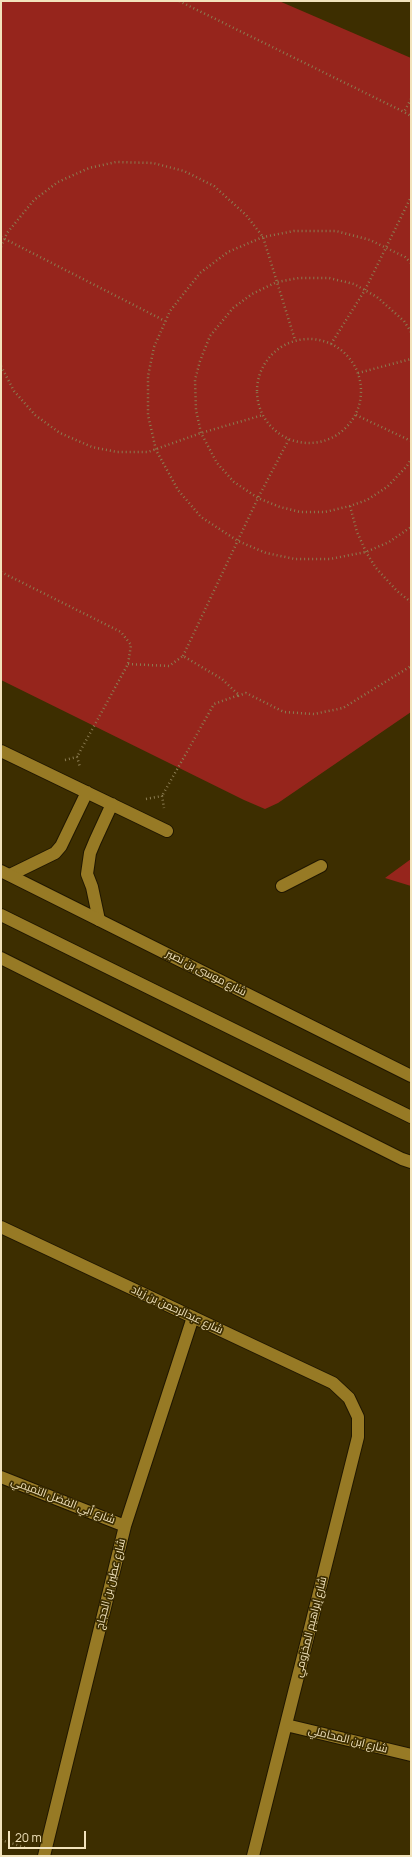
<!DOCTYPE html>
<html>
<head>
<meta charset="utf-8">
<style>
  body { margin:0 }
  #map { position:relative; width:412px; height:1857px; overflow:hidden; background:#3d2e00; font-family:Manrope,sans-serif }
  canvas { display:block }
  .frame { position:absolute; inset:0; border:2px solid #f2e3bc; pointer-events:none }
  .scale { position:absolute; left:8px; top:1831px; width:78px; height:18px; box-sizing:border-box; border:2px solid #f2e3bc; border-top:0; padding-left:5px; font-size:12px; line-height:14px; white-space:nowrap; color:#f2e3bc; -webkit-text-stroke:3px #3d2e00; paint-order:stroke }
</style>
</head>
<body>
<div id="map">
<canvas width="412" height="1857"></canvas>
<div class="frame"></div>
<div class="scale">20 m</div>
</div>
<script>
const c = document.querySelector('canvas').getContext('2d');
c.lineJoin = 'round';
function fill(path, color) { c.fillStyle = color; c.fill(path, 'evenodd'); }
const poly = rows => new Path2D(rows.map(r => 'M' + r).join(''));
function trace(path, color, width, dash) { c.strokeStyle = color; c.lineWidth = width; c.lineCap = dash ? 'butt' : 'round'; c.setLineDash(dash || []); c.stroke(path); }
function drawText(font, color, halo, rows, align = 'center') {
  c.font = font + ' Manrope,Cairo,sans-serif'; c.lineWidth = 3.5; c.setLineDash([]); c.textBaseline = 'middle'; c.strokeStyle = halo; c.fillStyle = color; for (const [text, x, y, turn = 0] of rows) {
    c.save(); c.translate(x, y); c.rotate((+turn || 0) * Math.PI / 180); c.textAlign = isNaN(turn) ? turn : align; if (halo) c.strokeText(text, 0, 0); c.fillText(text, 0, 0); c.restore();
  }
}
fill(poly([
  [1,1,279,1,411,58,411,712,278,803,265,809,244,800,1,680],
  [411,859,411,886,385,878]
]), '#96251c');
const lane = poly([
  [1,751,167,831],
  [10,875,55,853,61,846,87,792],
  [282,886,321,866],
  [99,920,92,887,87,874,90,853,95,841,112,804]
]);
const street = poly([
  [1,958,402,1159,411,1162],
  [1,1227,333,1383,349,1398,358,1417,358,1437,253,1856],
  [1,1477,125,1526],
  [286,1725,411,1755],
  [44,1856,125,1526,193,1317]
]);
const secondary = poly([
  [1,871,411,1076],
  [1,915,411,1117]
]);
trace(lane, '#201700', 14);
trace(street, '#201700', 14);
trace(secondary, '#201700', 14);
trace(poly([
  [179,1,404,112],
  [411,99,404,112,411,116],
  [1,237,165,321],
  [1,247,7,233,34,200,58,182,89,168,116,162,153,163,184,171,214,186,246,215,263,237,295,340],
  [411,263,405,257,370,240,336,231,294,231,263,237,228,252,200,273,170,311,154,347,148,376,148,415,156,450,178,490,201,517,238,541,266,553,295,559,330,559,366,552,389,542,411,527],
  [411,332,404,321,377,297,354,284,329,278,299,278,277,282,252,294,233,308,210,336,200,361,195,380,196,410,201,433,217,463,234,482,258,498,280,507,300,512,325,512,350,506,367,500,387,487,407,466,411,459],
  '257 391a52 52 0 1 1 104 0a52 52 0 1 1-104 0Z',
  [331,344,365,290,411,197],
  [1,366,14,391,35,415,60,433,92,447,117,452,148,452,201,433,263,415],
  [358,373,411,359],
  [356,415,411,441],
  [350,506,357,532,366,552,376,568,397,591,411,602],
  [1,572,121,632,131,645,128,664,77,757],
  [183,656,258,498,289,439],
  [128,664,169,666,183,656,222,679,239,695,214,704,162,796],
  [238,696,246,693,284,712,314,714,343,708,411,666],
  [65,760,77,757,80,767],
  [146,799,162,796,164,808],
  [1,1840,27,1848]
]), '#8b7c51', 2.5, [1, 3]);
trace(lane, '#977a25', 12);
trace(street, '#977a25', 12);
trace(secondary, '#977a25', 12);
drawText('11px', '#f2e3bc', '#3d2e00', [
  ["شارع موسى بن نصير",206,973,27],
  ["شارع عبدالرحمن بن زياد",177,1310,25],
  ["شارع أبي الفضل التميمي",63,1501,21],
  ["شارع عطين بن الحجاج",111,1584,-76],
  ["شارع إبراهيم المخزومي",311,1627,-76],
  ["شارع ابن المحاملي",348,1740,14]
]);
</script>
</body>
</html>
